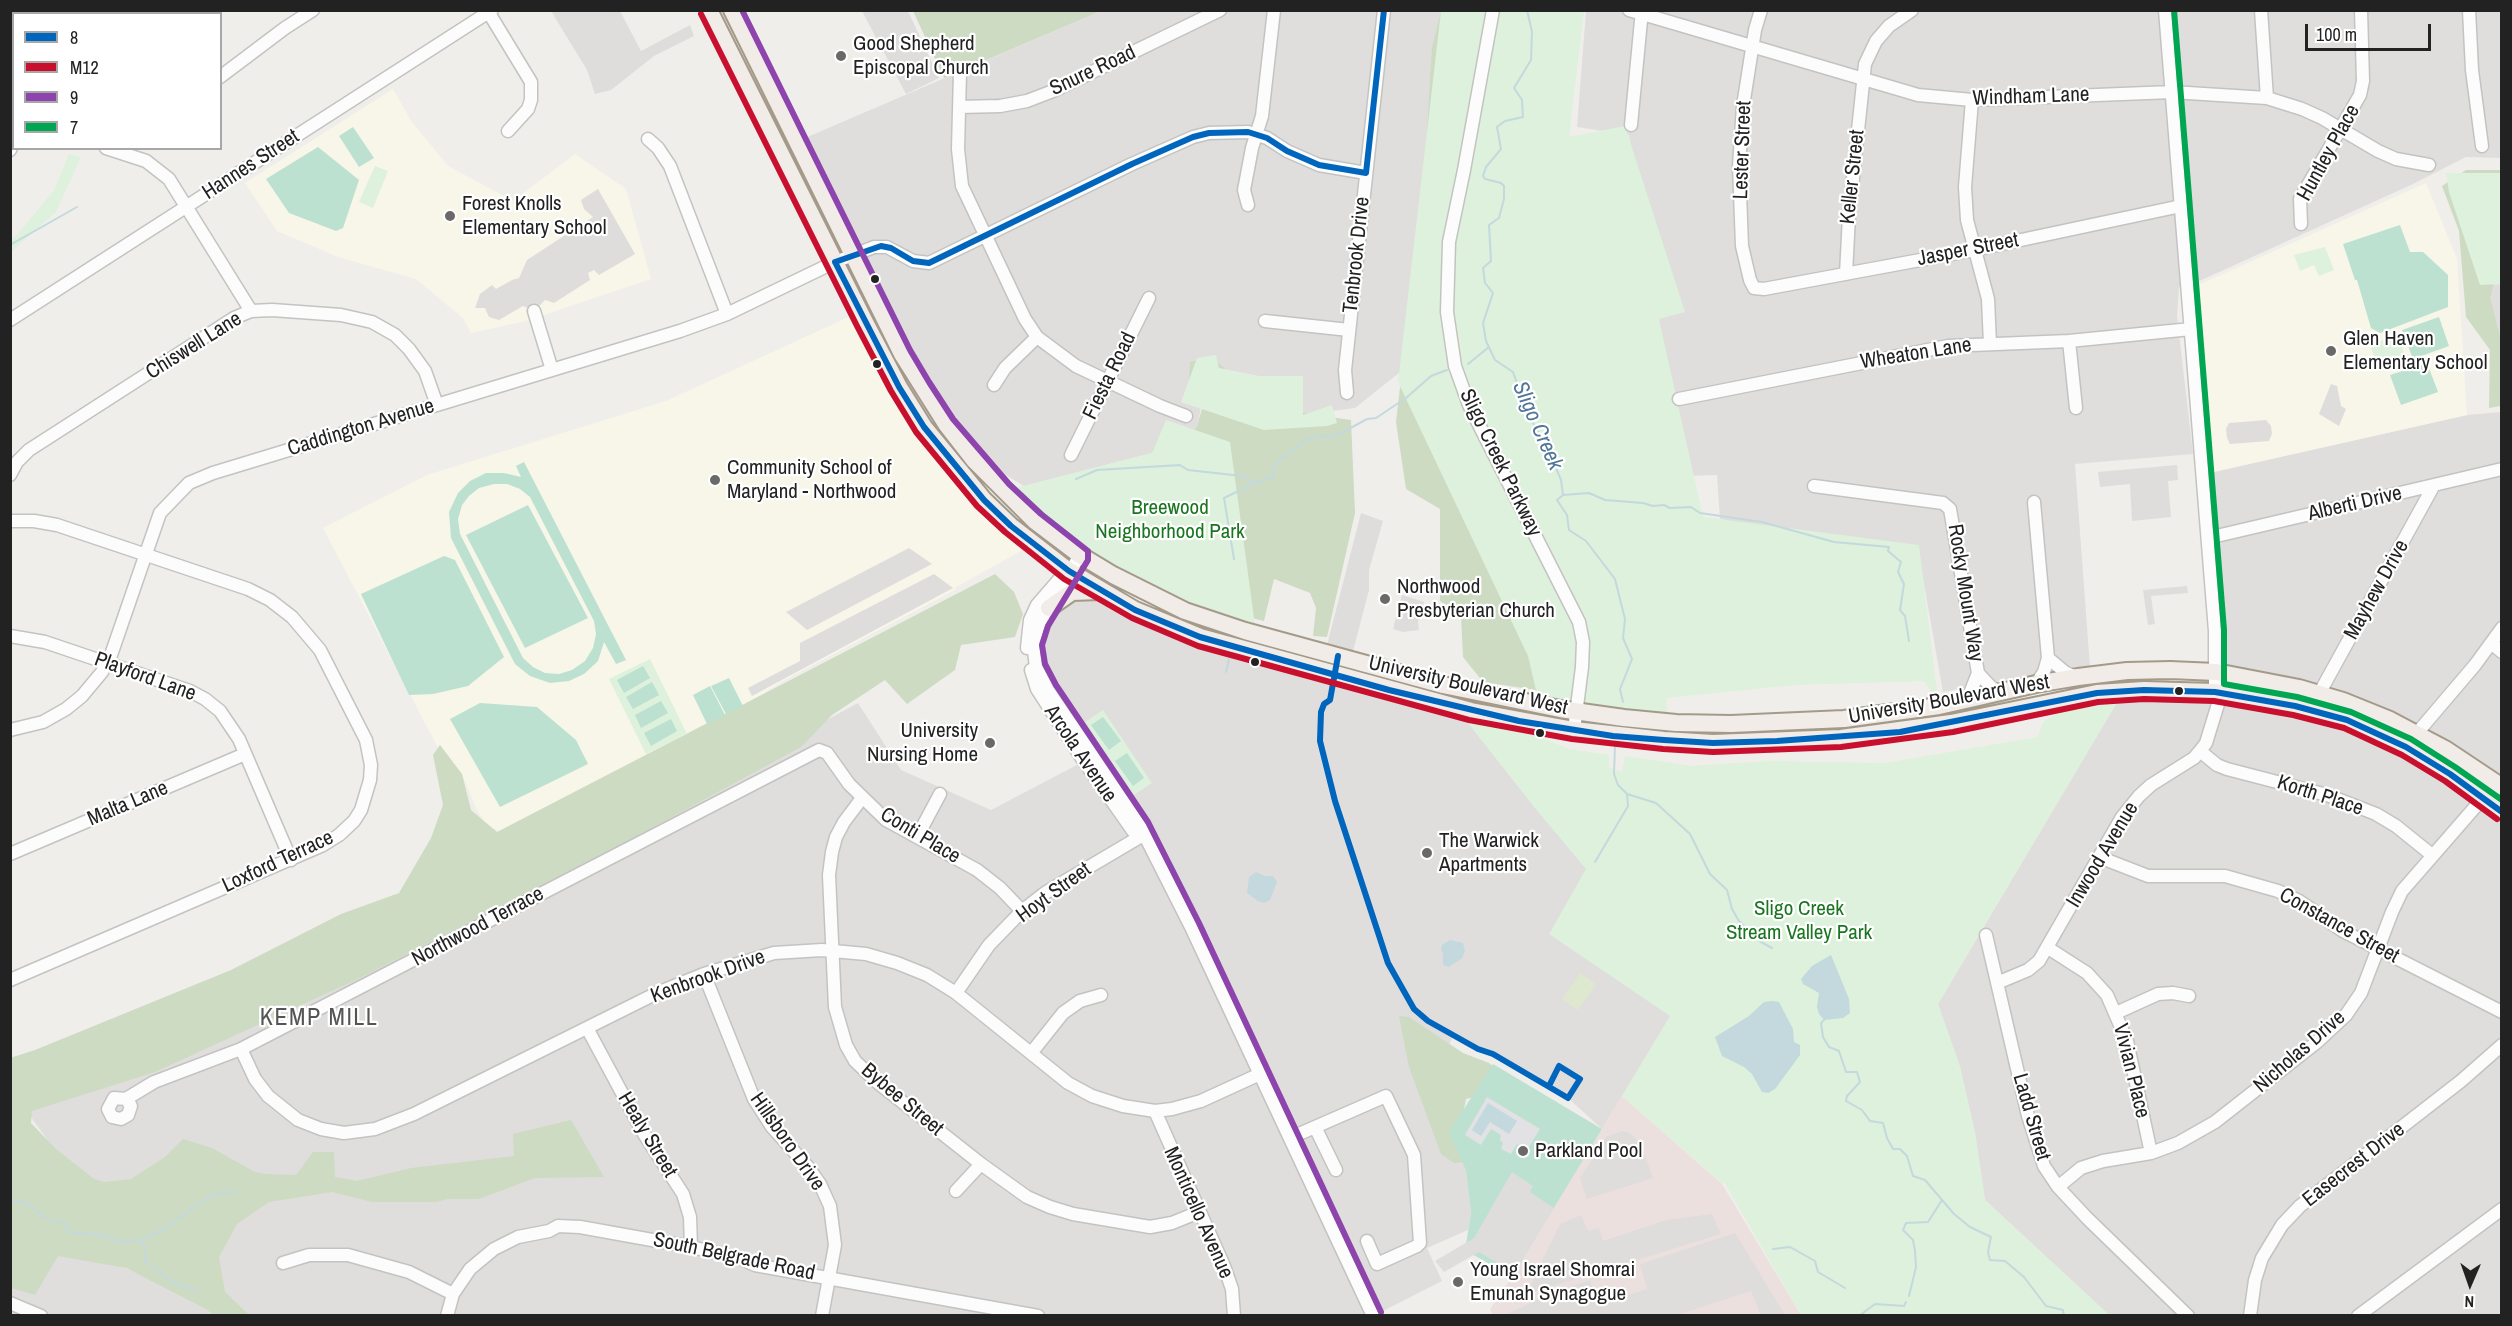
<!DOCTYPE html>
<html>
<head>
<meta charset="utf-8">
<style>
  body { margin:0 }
  #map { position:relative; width:2512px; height:1326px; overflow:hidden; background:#f0eeeb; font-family:"Archivo Narrow",sans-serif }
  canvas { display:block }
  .frame { position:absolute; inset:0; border:12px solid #222; pointer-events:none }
  .legend { position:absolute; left:12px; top:12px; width:210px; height:138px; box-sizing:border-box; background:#fff; border:2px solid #a7a7a7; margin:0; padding:8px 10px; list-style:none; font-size:18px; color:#222 }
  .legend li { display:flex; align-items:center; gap:12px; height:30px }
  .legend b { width:30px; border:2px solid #a7a7a7 }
  .north { position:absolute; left:2440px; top:1254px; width:60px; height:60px; -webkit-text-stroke:4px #fff; paint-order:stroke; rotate:182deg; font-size:16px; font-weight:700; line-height:24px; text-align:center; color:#222 }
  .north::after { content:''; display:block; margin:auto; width:21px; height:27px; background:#222; clip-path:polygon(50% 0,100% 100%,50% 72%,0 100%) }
  .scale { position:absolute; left:2305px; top:24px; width:126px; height:27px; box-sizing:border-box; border:3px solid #222; border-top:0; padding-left:8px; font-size:18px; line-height:21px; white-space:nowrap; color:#222; -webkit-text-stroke:4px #fff; paint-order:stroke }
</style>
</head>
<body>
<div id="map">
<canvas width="2512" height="1326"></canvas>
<div class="frame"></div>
<ul class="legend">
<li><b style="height:8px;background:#0065bd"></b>8</li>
<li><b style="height:8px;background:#c8102e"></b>M12</li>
<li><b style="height:8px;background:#8e44ad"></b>9</li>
<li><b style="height:8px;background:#00a651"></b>7</li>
</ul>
<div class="north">N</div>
<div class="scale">100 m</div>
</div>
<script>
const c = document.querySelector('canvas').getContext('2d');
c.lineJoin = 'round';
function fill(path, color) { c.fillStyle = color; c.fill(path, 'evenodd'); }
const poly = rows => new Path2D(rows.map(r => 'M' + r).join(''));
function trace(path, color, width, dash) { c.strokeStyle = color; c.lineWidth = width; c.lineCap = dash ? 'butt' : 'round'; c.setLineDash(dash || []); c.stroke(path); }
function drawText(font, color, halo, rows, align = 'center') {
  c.font = font + ' "Archivo Narrow",sans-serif'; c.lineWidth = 4.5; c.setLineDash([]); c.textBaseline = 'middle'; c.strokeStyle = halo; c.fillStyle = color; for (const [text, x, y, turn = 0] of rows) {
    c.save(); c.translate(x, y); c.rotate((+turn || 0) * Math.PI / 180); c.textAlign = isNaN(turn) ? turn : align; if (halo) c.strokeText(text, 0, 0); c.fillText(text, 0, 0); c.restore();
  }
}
fill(poly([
  [1101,11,1441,11,1404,369,1355,408,1302,415,1302,376,1258,376,1218,368,1182,402,1201,408,1196,431,1152,453,1024,486,985,462,940,405,805,138],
  [1586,11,2501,11,2501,158,2466,157,2413,184,2195,283,2179,287,2177,316,2193,454,2075,464,2090,668,2036,674,1943,692,1920,561,1720,519,1717,475,1684,476,1629,135,1577,127],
  [2501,284,2501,366,2480,285],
  [2501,412,2501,786,2390,720,2216,672,2204,487,2209,473,2467,415],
  [1065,578,1135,610,1471,711,1530,800,1587,869,1671,1016,1602,1129,1568,1098,1453,1036,1437,1073,1449,1132,1466,1171,1471,1213,1468,1230,1427,1248,1442,1281,1375,1315,11,1315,10,1226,118,1265,233,1315,94,1205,23,1106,649,816,858,703,901,770,991,810,1094,756,1048,690,1033,644],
  [2144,690,2347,720,2501,812,2501,1315,2109,1315,1985,1200,1975,1133,1960,1067,1938,1004,2116,704]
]), '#dfdedc');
fill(poly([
  [1622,1096,1722,1184,1801,1315,1493,1316,1490,1309,1512,1277]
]), '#ebe0de');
fill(poly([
  [393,89,411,121,448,166,513,201,575,154,626,189,651,279,526,321,471,333,463,318,416,279,338,257,277,231,245,183],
  [2426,183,2457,259,2467,415,2209,473,2194,287],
  [853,315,892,390,940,462,962,488,1026,548,956,587,955,590,786,679,743,706,502,832,487,826,476,808,462,774,437,746,323,528,427,475,666,401]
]), '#f7f6e9');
fill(poly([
  [1580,973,1596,984,1578,1010,1562,999]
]), '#dde8ce');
fill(poly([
  [913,11,1101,11,944,78],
  [1441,11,1485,11,1555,693,1483,682,1463,657,1461,616,1440,601,1440,509,1406,489,1396,422,1424,180,1432,48],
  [2466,170,2501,170,2501,282,2494,283,2490,298,2501,340,2501,406,2489,408,2490,350,2466,317,2459,231,2442,186],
  [1213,358,1233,376,1296,412,1351,420,1355,513,1327,637,1313,636,1316,608,1310,593,1274,579,1264,621,1203,606,1182,452,1197,426,1204,402,1188,399,1190,362],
  [995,574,1014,592,1023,614,1015,637,961,645,955,670,907,704,885,680,832,715,801,747,637,836,358,979,155,1072,32,1111,31,1123,56,1149,94,1179,105,1182,131,1179,165,1157,183,1139,212,1148,255,1172,266,1174,296,1175,313,1152,334,1152,335,1177,357,1181,411,1168,514,1156,513,1134,571,1120,604,1177,535,1178,479,1199,448,1199,436,1202,372,1202,332,1192,269,1202,237,1224,219,1257,225,1292,249,1315,214,1315,206,1309,126,1268,58,1256,35,1295,11,1288,10,1058,35,1050,231,970,341,914,399,893,431,838,443,805,433,755,440,745,462,774,471,810,497,832],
  [1399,1016,1409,1017,1463,1053,1489,1063,1537,1105,1491,1093,1466,1099,1459,1134,1473,1161,1454,1163,1441,1154,1409,1067]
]), '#cddbc3');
fill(poly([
  [1441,11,1584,11,1569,137,1625,126,1685,312,1659,319,1703,517,1919,545,1937,693,1936,700,1924,681,1795,685,1666,698,1668,717,1689,749,1653,743,1546,713,1538,699,1528,656,1398,382],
  [69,154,81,157,56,212,11,252,11,239,17,235,54,190],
  [375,166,388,171,373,208,359,202],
  [2446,173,2501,173,2501,284,2480,285,2449,192],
  [2325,247,2334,270,2319,276,2314,265,2300,271,2294,255],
  [2397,335,2407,361,2380,370,2370,345],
  [1216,355,1219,368,1258,376,1303,376,1303,415,1332,405,1337,423,1327,426,1264,430,1181,402,1197,358],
  [1166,420,1230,442,1255,625,1190,604,1156,590,1091,553,1039,514,1012,489,1152,453],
  [650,659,687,734,646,754,609,679],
  [2116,704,1938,1004,1960,1067,1975,1133,1985,1200,2109,1315,1801,1315,1724,1182,1723,1184,1622,1096,1670,1016,1549,934,1586,869,1534,807,1464,718,1536,736,1569,749,1609,755,1609,767,1622,772,1625,756,1692,766,1770,761,1885,763,2038,737,2043,722,2063,710],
  [1103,710,1152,783,1134,795,1085,722]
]), '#ddf1dc');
fill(poly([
  [353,127,374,158,359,167,339,136],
  [318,147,359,180,343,228,336,231,289,213,266,179],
  [2400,225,2410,252,2423,252,2448,275,2448,307,2380,333,2371,328,2357,280,2355,280,2343,244],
  [2439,317,2449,346,2413,359,2402,330],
  [2427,363,2438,392,2401,405,2390,375],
  [524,462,626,660,616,664,604,642,598,661,584,674,569,681,550,683,530,676,515,664,451,538,449,512,458,493,470,481,486,473,504,473,521,477,516,466],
  [494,484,507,484,520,489,530,497,594,621,596,634,593,648,585,661,572,670,559,674,545,673,533,667,523,658,460,534,458,519,462,505,469,496,479,488],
  [528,505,588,618,525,648,466,535],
  [444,556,455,560,504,657,468,686,433,694,409,695,361,594],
  [643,666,650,678,624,693,617,680],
  [729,678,743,706,726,714,711,686],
  [652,682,659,695,633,709,626,697],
  [710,686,725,715,707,724,693,695],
  [661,701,668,713,641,728,635,715],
  [480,703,537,707,576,740,588,764,500,807,450,719],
  [1103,717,1121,741,1109,750,1091,725],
  [671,719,677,731,651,746,644,733],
  [1127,753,1144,778,1133,786,1115,761],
  [1493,1064,1602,1129,1512,1277,1465,1250,1471,1213,1466,1171,1449,1132]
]), '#bce1d0');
fill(poly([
  [551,11,620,11,641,51,690,25,694,36,654,56,611,90,595,94,587,70],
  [862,11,908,11,939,78,906,94],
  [598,189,635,254,599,275,594,270,588,273,590,280,554,303,545,300,534,311,523,306,499,320,489,317,485,308,475,308,480,294,492,285,496,289,512,280,519,278,527,260,593,217,584,209,581,200],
  [2331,384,2337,386,2341,406,2346,409,2339,426,2319,414],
  [2266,420,2271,426,2272,434,2269,441,2230,444,2227,438,2226,429,2229,423],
  [2177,465,2178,480,2168,481,2171,517,2132,521,2130,484,2100,487,2098,472],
  [1361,513,1383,521,1369,570,1369,590,1353,651,1327,645],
  [909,548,932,564,807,630,786,612],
  [934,574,953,588,752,696,748,688,800,661,800,643],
  [2187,586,2188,593,2151,596,2155,624,2148,625,2143,590],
  [1402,595,1424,602,1418,622,1419,630,1403,632,1393,629],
  [1622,1131,1628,1132,1640,1142,1653,1178,1587,1199,1580,1178,1606,1137],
  [1512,1172,1533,1186,1530,1192,1554,1208,1514,1273,1479,1252,1444,1272,1435,1261,1474,1238],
  [1712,1214,1721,1234,1534,1292,1531,1284,1560,1224,1581,1215,1588,1231,1599,1228,1603,1241,1666,1220],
  [1735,1233,1785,1315,1761,1315,1751,1291,1677,1315,1505,1315,1554,1292,1590,1280,1598,1305,1647,1289,1640,1264]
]), '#dedddc');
fill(poly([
  [1487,1097,1540,1129,1527,1150,1517,1144,1511,1154,1501,1149,1503,1143,1500,1140,1501,1135,1491,1129,1481,1145,1465,1135]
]), '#e2e1e4');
fill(poly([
  [1256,872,1265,876,1273,876,1277,882,1270,900,1264,903,1258,901,1247,893,1249,877],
  [1450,940,1463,943,1465,951,1462,958,1449,967,1443,965,1443,954,1441,950,1442,945],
  [1831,955,1849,999,1850,1013,1843,1018,1824,1020,1819,1014,1817,1007,1819,993,1803,984,1801,979,1812,966],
  [1773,1001,1779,1002,1793,1029,1794,1042,1800,1045,1800,1055,1775,1089,1768,1093,1762,1092,1752,1074,1744,1067,1722,1056,1715,1037,1749,1016,1764,1002],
  [1488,1103,1517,1121,1509,1134,1490,1122,1481,1136,1472,1130]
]), '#c3d9de');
trace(poly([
  [1527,10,1532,32,1531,60,1514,88,1522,100,1523,117,1505,121,1497,127,1501,149,1486,167,1483,176,1485,179,1501,183,1504,186,1504,199,1499,218,1489,225,1491,261,1483,268,1485,283,1493,293,1483,323,1486,341,1495,360,1513,372,1530,418,1546,444,1561,480,1563,495,1557,500,1567,515,1569,530,1586,541,1615,579,1625,619,1623,638,1632,659,1620,689,1623,702],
  [10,245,77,207],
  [1468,364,1489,347],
  [1076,479,1097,470,1180,465,1188,470,1242,476,1255,483],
  [1563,495,1589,493,1605,500,1643,503,1653,506,1664,505,1670,508,1691,507,1700,513,1762,522,1834,542,1889,547,1888,551,1901,562,1898,572,1904,584,1900,610,1905,616,1909,641],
  [1234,559,1224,498,1255,483,1274,477,1273,470,1278,461,1304,441,1317,436,1334,437,1367,419,1376,418,1406,398,1431,376,1447,370],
  [1226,672,1229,659],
  [1615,745,1614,774,1618,785,1627,794,1656,803,1690,834,1710,874,1727,890,1732,909,1739,921,1761,942,1772,948],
  [1595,862,1628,806,1627,794],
  [1825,1019,1821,1023,1823,1037,1829,1047,1839,1051,1846,1072,1857,1072,1860,1082,1847,1096,1846,1101,1862,1110,1870,1121,1883,1123,1887,1138,1893,1149,1900,1149,1907,1156,1913,1176,1925,1180,1954,1214,1970,1227,1991,1237,1988,1252,1990,1260,2005,1261,2024,1277,2046,1306,2063,1310,2064,1316],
  [10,1200,27,1203,49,1221,65,1222,68,1232,101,1235,121,1242,142,1240,164,1229,211,1195,237,1192],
  [143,1240,146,1262,173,1282,197,1291],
  [1773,1249,1790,1247,1815,1261,1818,1272,1845,1288],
  [1909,1296,1916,1267,1915,1251,1913,1240,1903,1230,1906,1223,1928,1222,1942,1200],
  [1859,1316,1875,1304,1904,1306,1906,1302]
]), '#c3d9de', 2);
const minor = poly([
  [84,10,86,14],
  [1493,10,1464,170,1449,242,1447,312,1455,366,1469,405,1579,622,1583,642,1582,667,1574,730],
  [1629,10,1918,95,1972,100,2172,92,2267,98,2302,109,2322,118,2378,151,2396,159,2429,165],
  [1761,10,1755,30,1743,106,1739,166,1742,246,1750,280,1754,288,1764,289,1974,250,2181,206],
  [2261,10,2267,98],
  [2469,10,2472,70,2482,146],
  [489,13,531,82,531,100,528,109,508,131],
  [171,14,173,10],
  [960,73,958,149,962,186,1025,319,1037,337,1076,366,1160,406,1186,416],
  [220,77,285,28,313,10],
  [1972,100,1965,187,1967,220,1988,299,1990,344],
  [959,107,1000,106,1027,101,1053,91,1220,10],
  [1631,125,1642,10],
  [10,127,14,128],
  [648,139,658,148,670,166,727,314],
  [106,148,146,161,169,179,251,311],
  [10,150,14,140],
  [1248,205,1244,190,1252,148,1262,116,1274,10],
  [2301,224,2300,199,2360,95,2363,81,2361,10],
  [1846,274,1849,216,1865,64,1876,41,1889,26,1912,10],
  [534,311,552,370],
  [10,320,492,10],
  [1265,321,1349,330],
  [2069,341,2076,408],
  [994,385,1005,368,1037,337],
  [1347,393,1345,370,1384,10],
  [1679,399,1948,346,2069,341,2191,329],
  [1071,455,1149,298],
  [10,475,17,462,29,450,234,318,251,311,272,310,341,315,372,322,395,335,409,349,425,371,437,405],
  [1814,486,1943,503,1950,509,1978,673,1967,701],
  [2034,502,2048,658,2044,672,2036,684],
  [10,521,34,521,57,525,248,589,270,600,292,617,320,650,366,740,371,765,370,780,361,810,354,821,339,835,323,845,10,980],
  [2208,538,2502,469],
  [1080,555,1040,622,1033,644,1036,667,1048,690,1140,826,1191,927,1373,1316],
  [10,636,45,642,190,691,205,699,220,711,239,739,291,860],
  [2491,643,2502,652],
  [1027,648,1030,620,1037,605,1063,575],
  [2048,658,2066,673,2077,677],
  [1031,670,1037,689,1081,757,1133,831,1143,835],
  [1978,673,1991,687,2001,693],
  [2319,694,2434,485],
  [10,730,43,722,66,709,82,696,102,672,111,655,160,513,189,483,213,473,680,331,727,314,835,262,874,247,887,247,913,261,929,263,1132,164,1193,137,1209,133,1248,132,1267,138,1287,151,1319,165,1366,173],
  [2412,739,2475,665,2502,628],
  [2200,751,2217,765,2227,769,2327,795,2376,814,2396,826,2432,855],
  [862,798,844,822,836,837,832,852,829,875,835,1007,846,1045,855,1061,877,1082,981,1164,1027,1197,1050,1207,1073,1214,1150,1227,1172,1223,1199,1212],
  [917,837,940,794],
  [10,854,245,754],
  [2099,857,2148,876,2225,876,2278,891,2299,901,2343,931,2502,1012],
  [1986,935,2028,1116,2044,1166,2058,1187,2087,1218,2188,1316],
  [2048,948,2087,973,2107,995,2127,1041,2151,1153],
  [704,974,754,1099,772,1127,808,1167,820,1184,830,1206,835,1245,822,1316],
  [1997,983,2028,970,2039,961,2122,817,2139,796,2151,785,2194,758,2200,751,2206,743,2218,704,2215,692,2215,631,2165,10],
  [956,993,989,945,1022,911,1045,893,1143,835],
  [2116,1013,2158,994,2173,993,2189,996],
  [587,1028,644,1134,683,1194,690,1217,691,1247],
  [241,1049,255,1079,268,1096,298,1120,321,1129,344,1133,375,1129,414,1114,657,993,704,974,774,953,822,950,866,954,897,963,927,975,956,993,1068,1083,1092,1096,1123,1106,1155,1111,1172,1109,1201,1101,1260,1074],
  [1032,1052,1063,1013,1080,1001,1101,995],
  [126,1099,131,1106,128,1115,121,1119,112,1117,108,1109,114,1098,126,1099,154,1082,241,1049,819,750,827,753,849,784,886,820,977,870,1000,888,1022,911],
  [1155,1111,1224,1266,1232,1289,1234,1316],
  [1290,1138,1315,1127],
  [1336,1170,1315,1127,1386,1096,1414,1155,1420,1243,1417,1246,1377,1264,1367,1241],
  [2058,1187,2081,1168,2103,1161,2151,1153,2178,1143,2215,1122,2317,1042,2346,1015,2361,993,2392,912,2402,891,2483,798],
  [956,1191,981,1164],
  [283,1263,309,1255,348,1255,409,1272,453,1294],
  [10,1303,41,1316],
  [447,1316,453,1294,470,1269,494,1249,518,1237,549,1231,558,1226,580,1227,691,1247,739,1258,755,1265,1038,1316],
  [2250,1316,2255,1280,2262,1258,2282,1225,2300,1206,2461,1081,2502,1045],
  [2358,1316,2502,1209]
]);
const major = poly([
  [709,10,865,322,899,387,924,427,984,500,1011,526,1069,571,1135,610,1200,637,1471,711,1574,730,1664,740,1713,743,1841,738,1951,723,2097,693,2144,690,2215,692,2295,706,2347,720,2406,747,2450,774,2502,812],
  [732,10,902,354,946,424,974,460,1035,521,1080,555,1113,575,1185,611,1245,631,1443,685,1560,709,1624,718,1676,723,1731,724,1844,719,1939,706,2036,684,2078,677,2127,671,2170,670,2216,672,2299,688,2343,701,2390,720,2445,749,2502,787],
  [1049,608,1072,592,1100,591]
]);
trace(minor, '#c3c3c1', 15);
trace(major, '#a49a8a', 20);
trace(minor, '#fdfcfc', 12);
trace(major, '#f1ece8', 16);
trace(poly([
  [1384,10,1366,173,1319,165,1287,151,1267,138,1248,132,1209,133,1193,137,1132,164,929,263,913,261,891,248,881,246,835,262,899,387,924,427,984,500,1011,526,1069,571,1135,610,1200,637,1389,690,1519,721,1613,736,1664,740,1713,743,1777,741,1900,732,2097,693,2144,690,2215,692,2295,706,2347,720,2406,747,2450,774,2502,812],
  [1338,656,1330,700,1324,704,1321,712,1320,741,1335,801,1388,963,1414,1009,1428,1021,1478,1049,1493,1054,1568,1098,1580,1079,1559,1066,1549,1086]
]), '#0065bd', 6);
trace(poly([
  [701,14,857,326,891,391,916,432,977,506,1005,532,1064,579,1132,618,1198,646,1469,720,1572,739,1663,749,1713,752,1841,747,1953,732,2098,702,2144,699,2214,701,2293,715,2344,728,2402,755,2445,781,2497,819]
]), '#c8102e', 6);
trace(poly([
  [742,10,910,350,929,382,953,419,1009,484,1041,514,1088,551,1088,560,1048,626,1042,645,1045,664,1056,685,1148,822,1199,923,1381,1312]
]), '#8e44ad', 6);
trace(poly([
  [2174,10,2224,630,2224,684,2297,697,2351,712,2411,739,2455,767,2502,800]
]), '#00a651', 6);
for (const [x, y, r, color] of [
  [841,56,6,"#6a6968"],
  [450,216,6,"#6a6968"],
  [875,279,5,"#222"],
  [2331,351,6,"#6a6968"],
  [877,364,5,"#222"],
  [715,480,6,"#6a6968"],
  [1385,599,6,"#6a6968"],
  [1255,662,5,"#222"],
  [2179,691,5,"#222"],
  [1540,733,5,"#222"],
  [990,743,6,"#6a6968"],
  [1427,853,6,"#6a6968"],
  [1523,1151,6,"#6a6968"],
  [1458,1282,6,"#6a6968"]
]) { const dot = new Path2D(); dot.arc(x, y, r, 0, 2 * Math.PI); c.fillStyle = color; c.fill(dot); trace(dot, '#fff', 2); }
drawText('21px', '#222', '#fff', [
  ["Good Shepherd",853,44],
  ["Episcopal Church",853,68],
  ["Forest Knolls",462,204],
  ["Elementary School",462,228],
  ["Glen Haven",2343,339],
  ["Elementary School",2343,363],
  ["Community School of",727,468],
  ["Maryland - Northwood",727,492],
  ["Northwood",1397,587],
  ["Presbyterian Church",1397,611],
  ["University",978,731,"right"],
  ["Nursing Home",978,755,"right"],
  ["The Warwick",1439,841],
  ["Apartments",1439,865],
  ["Parkland Pool",1535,1151],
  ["Young Israel Shomrai",1470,1270],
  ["Emunah Synagogue",1470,1294]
], 'left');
drawText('21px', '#222', '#fff', [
  ["Snure Road",1093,71,-25],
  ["Windham Lane",2031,97,-2],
  ["Lester Street",1743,150,-88],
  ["Huntley Place",2329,153,-61],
  ["Hannes Street",251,165,-33],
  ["Keller Street",1853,177,-84],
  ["Jasper Street",1968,250,-11],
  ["Tenbrook Drive",1357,255,-84],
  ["Chiswell Lane",194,346,-32],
  ["Wheaton Lane",1916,354,-9],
  ["Fiesta Road",1110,376,-64],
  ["Caddington Avenue",361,428,-17],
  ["Sligo Creek Parkway",1500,463,64],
  ["Alberti Drive",2355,504,-13],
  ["Mayhew Drive",2377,590,-61],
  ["Rocky Mount Way",1965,593,81],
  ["Playford Lane",145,677,20],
  ["University Boulevard West",1468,686,13],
  ["University Boulevard West",1949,700,-10],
  ["Arcola Avenue",1080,754,56],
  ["Korth Place",2320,796,18],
  ["Malta Lane",128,804,-23],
  ["Conti Place",920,836,31],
  ["Inwood Avenue",2103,855,-59],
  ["Loxford Terrace",278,862,-25],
  ["Hoyt Street",1054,893,-36],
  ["Constance Street",2339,926,29],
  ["Northwood Terrace",478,927,-28],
  ["Kenbrook Drive",708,977,-20],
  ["Nicholas Drive",2300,1052,-41],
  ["Vivian Place",2131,1071,76],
  ["Bybee Street",902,1100,40],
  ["Ladd Street",2031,1117,74],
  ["Healy Street",647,1135,59],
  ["Hillsboro Drive",787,1142,55],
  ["Easecrest Drive",2354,1165,-38],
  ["Monticello Avenue",1198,1213,66],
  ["South Belgrade Road",734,1257,12]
]);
drawText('21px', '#1a7520', '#fff', [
  ["Breewood",1170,508],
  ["Neighborhood Park",1170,532],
  ["Sligo Creek",1799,909],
  ["Stream Valley Park",1799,933]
]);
drawText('italic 22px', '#517698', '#fff', [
  ["Sligo Creek",1537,426,66]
]);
c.letterSpacing = '1.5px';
drawText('24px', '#555', '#fff', [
  ["KEMP MILL",319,1019]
]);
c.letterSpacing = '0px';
</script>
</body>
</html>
